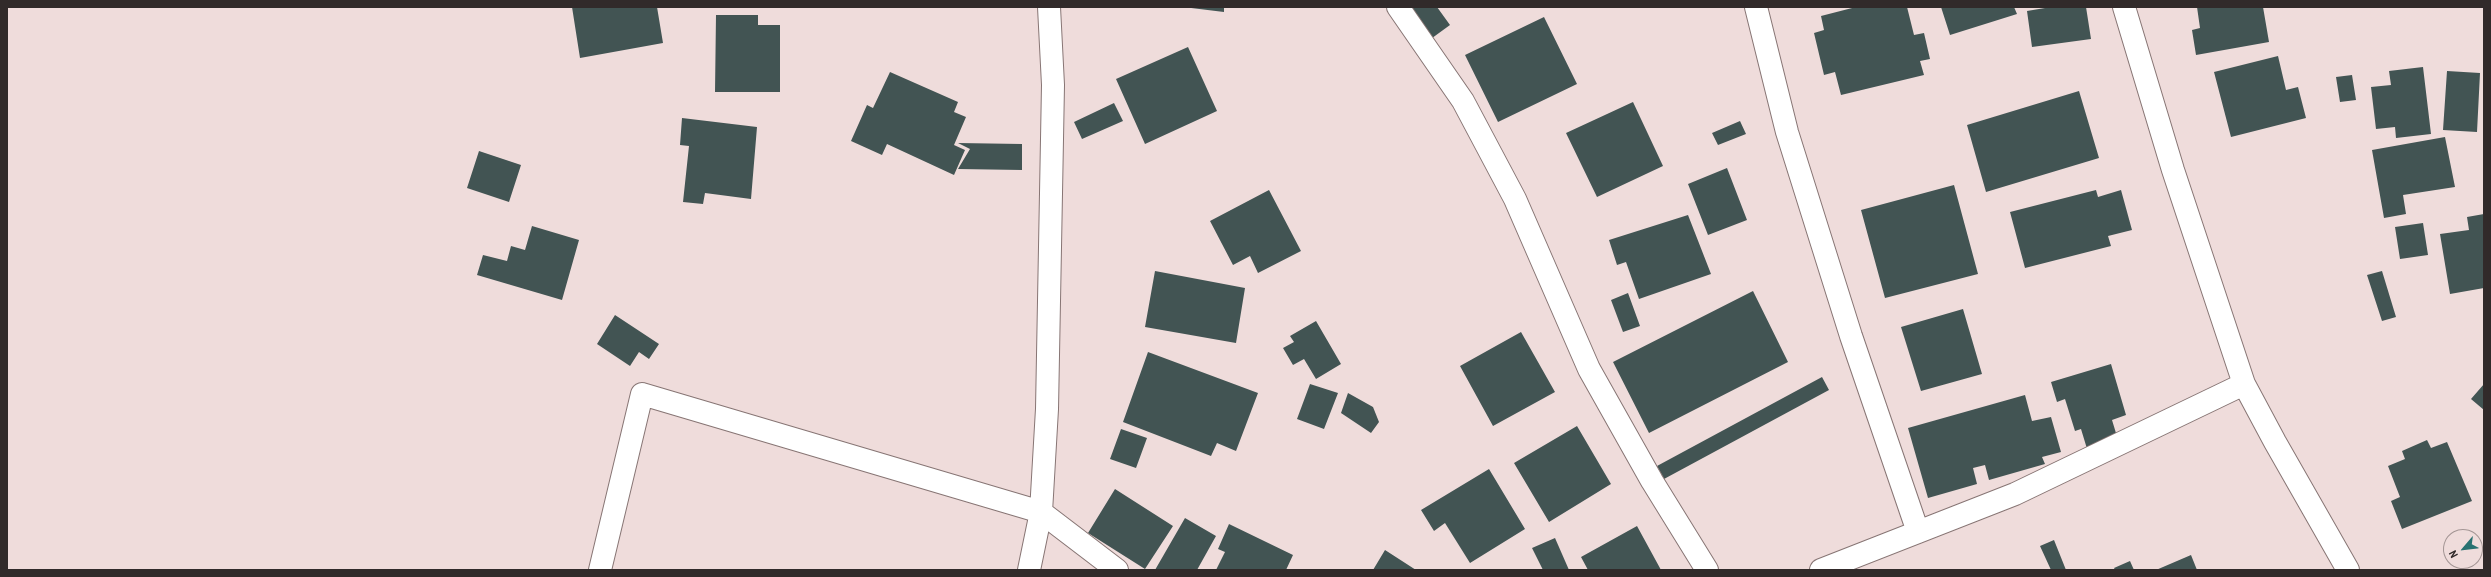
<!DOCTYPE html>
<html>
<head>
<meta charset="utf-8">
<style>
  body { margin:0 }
  #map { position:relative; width:2491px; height:577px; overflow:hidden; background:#efdcdb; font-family:"Archivo Narrow",sans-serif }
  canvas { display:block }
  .frame { position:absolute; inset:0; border:8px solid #312a2a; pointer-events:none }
  .north { position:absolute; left:2443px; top:529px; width:40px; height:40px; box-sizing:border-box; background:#efdcdb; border:1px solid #a39594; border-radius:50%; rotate:242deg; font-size:11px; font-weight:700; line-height:16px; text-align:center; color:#312a2a }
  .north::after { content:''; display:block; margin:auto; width:14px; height:18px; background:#287271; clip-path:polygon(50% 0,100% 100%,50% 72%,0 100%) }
</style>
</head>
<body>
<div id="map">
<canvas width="2491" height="577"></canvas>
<div class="frame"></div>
<div class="north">N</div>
</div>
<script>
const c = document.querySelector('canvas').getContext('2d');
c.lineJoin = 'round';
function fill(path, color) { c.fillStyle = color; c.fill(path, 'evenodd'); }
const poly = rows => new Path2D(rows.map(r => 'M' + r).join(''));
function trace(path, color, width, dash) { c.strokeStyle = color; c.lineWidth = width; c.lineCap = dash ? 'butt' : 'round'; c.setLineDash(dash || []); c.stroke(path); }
fill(poly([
  [572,7,657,7,663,43,580,58],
  [1183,7,1224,7,1224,12],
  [1403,7,1437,7,1450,25,1428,41],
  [1856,7,1907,7,1914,35,1924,33,1930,59,1920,61,1924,75,1841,95,1835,72,1824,75,1814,33,1824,30,1821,16],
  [1941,7,2014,7,2017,14,1950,35],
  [2051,7,2086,7,2091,39,2032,47,2027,11],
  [2197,7,2263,7,2269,42,2196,55,2192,30,2200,28],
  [716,15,758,15,758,25,780,25,780,92,715,92],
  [1544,17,1577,84,1498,122,1465,55],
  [1188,47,1217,111,1145,144,1116,79],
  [2278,56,2286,90,2298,87,2306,118,2231,137,2214,72],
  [2423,67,2431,134,2396,138,2395,127,2376,129,2371,87,2391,85,2389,71],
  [2447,71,2480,73,2477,132,2443,130],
  [890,72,958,102,954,112,966,117,954,145,965,150,954,175,887,144,882,155,851,141,867,105,873,108],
  [2352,75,2356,100,2340,102,2336,77],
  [2079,91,2099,158,1986,192,1967,125],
  [1633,102,1663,166,1597,197,1566,133],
  [1114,103,1123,121,1082,139,1074,122],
  [682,118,757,127,751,199,705,193,703,204,683,202,689,146,680,145],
  [1740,121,1746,134,1718,145,1712,133],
  [2445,137,2455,187,2403,195,2406,214,2384,218,2372,150],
  [958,143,1022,144,1022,170,958,169,970,149],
  [479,151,521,165,509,202,467,188],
  [1727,168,1747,220,1708,235,1688,184],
  [1954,185,1978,274,1885,298,1861,210],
  [1269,190,1301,251,1258,273,1250,256,1233,265,1210,221],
  [2096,190,2098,197,2121,190,2132,230,2108,236,2111,246,2025,268,2010,212],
  [2484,214,2484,288,2450,294,2440,234,2469,230,2467,217],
  [1688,215,1711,274,1639,299,1626,262,1617,265,1609,240],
  [2423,223,2428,255,2400,259,2395,227],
  [532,226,579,240,562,300,477,275,483,255,507,261,511,246,525,250],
  [1155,271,1245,288,1236,343,1145,327],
  [2382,271,2396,317,2382,321,2367,275],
  [1753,291,1788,362,1649,433,1613,362],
  [1628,293,1640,326,1623,332,1611,300],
  [1963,309,1982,374,1921,391,1901,327],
  [615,315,659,344,649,359,639,352,630,366,597,344],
  [1316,321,1341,364,1316,379,1304,359,1293,365,1283,348,1294,342,1290,336],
  [1521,332,1555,392,1493,426,1460,366],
  [1148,352,1258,393,1236,451,1217,443,1211,456,1123,422],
  [2111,364,2126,415,2112,420,2119,443,2088,452,2081,429,2075,431,2065,399,2057,402,2051,382],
  [1822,377,1829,390,1664,479,1657,466],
  [1310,384,1338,393,1324,429,1297,419],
  [2484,384,2484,410,2471,399],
  [1348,393,1373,407,1379,422,1371,433,1341,413],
  [2025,395,2032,421,2051,417,2061,452,2042,457,2045,464,1989,480,1985,465,1973,468,1977,484,1928,498,1908,428],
  [1577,426,1611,484,1549,522,1514,463],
  [1121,429,1147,438,1136,468,1110,459],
  [2427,440,2431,448,2447,442,2472,501,2402,529,2391,501,2400,497,2388,466,2405,459,2402,451],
  [1489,469,1525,529,1470,563,1445,523,1434,531,1421,510],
  [1115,489,1173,526,1145,569,1088,533],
  [1185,518,1216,536,1197,570,1155,570],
  [1229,524,1293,555,1286,570,1216,570,1225,552,1218,549],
  [1637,526,1661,570,1588,570,1581,557],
  [1555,538,1569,570,1543,570,1532,548],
  [2054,540,2066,570,2051,570,2040,546],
  [1385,550,1416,570,1373,570],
  [2191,555,2197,570,2156,570],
  [2130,561,2134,570,2115,570,2114,568]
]), '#425453');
const street = poly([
  [1398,7,1463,101,1515,199,1589,369,1652,481,1707,570],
  [1756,7,1787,132,1851,336,1918,532],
  [2124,7,2173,170,2244,384,2275,442,2348,570],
  [600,570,642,394,1041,512,1117,570],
  [1029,570,1041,512,1047,409,1053,85,1049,7],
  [1821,570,2015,494,2244,384]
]);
trace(street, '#877574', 24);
trace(street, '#fff', 22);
</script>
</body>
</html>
